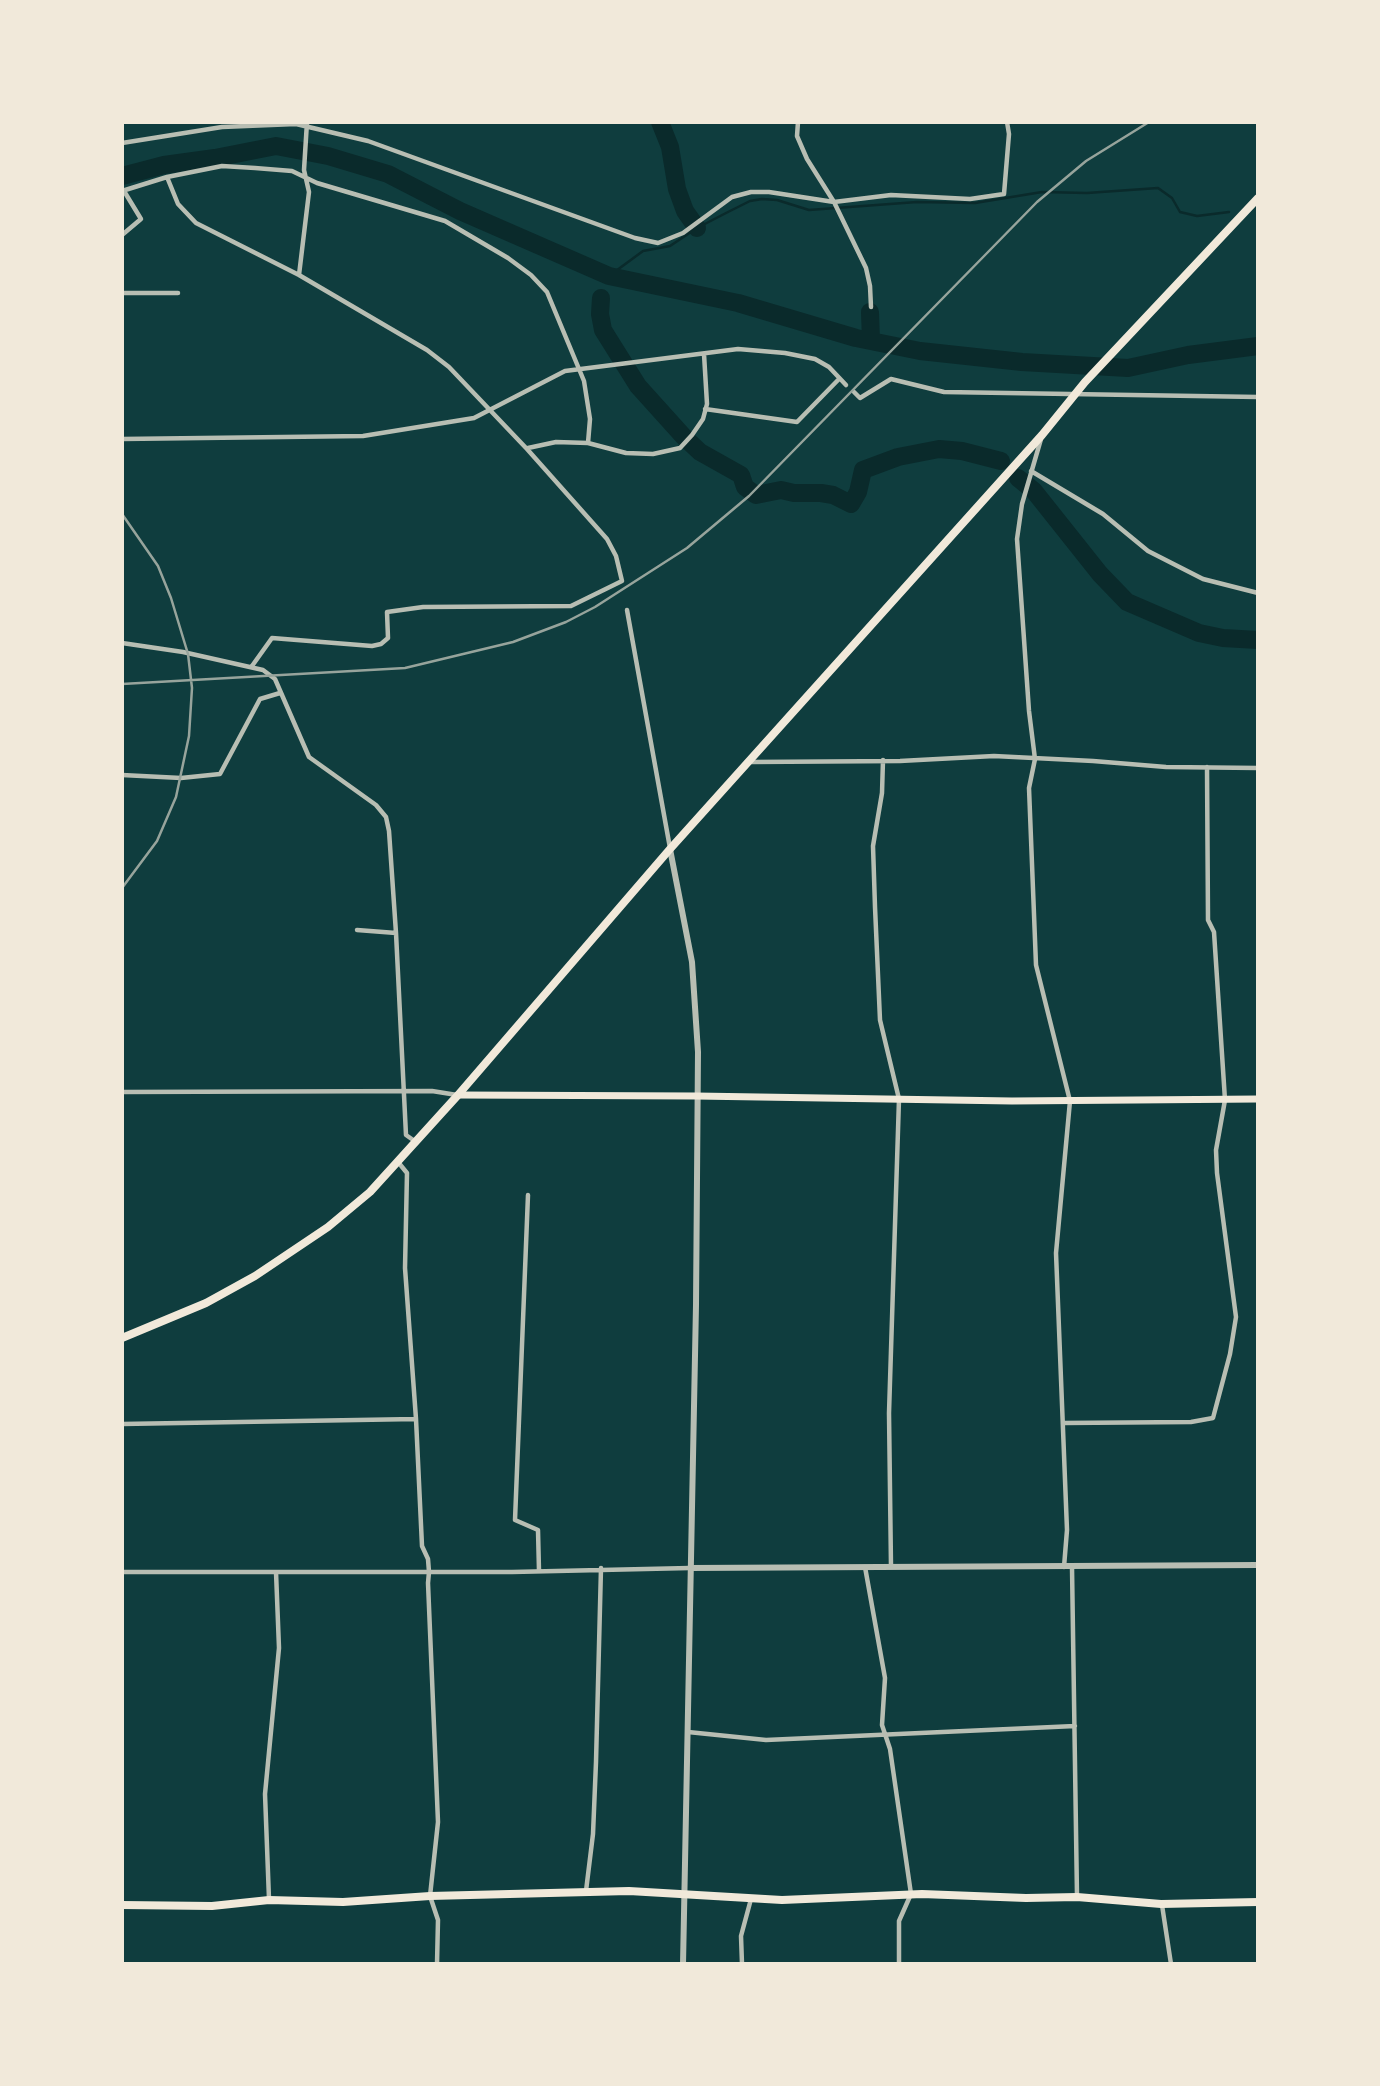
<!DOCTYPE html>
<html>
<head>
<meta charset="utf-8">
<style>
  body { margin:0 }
  #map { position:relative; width:1380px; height:2086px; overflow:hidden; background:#0f3d3e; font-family:"Titillium Web",sans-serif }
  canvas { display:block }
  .frame { position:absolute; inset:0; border:124px solid #f1e9da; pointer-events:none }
</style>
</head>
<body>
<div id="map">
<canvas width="1380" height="2086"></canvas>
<div class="frame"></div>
</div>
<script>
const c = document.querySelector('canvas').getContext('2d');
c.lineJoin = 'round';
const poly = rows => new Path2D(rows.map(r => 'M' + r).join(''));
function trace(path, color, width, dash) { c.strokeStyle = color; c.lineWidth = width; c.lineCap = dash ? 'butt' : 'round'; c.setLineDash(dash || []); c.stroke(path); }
trace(poly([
  [609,276,643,251,670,246,697,228,728,212,750,201,762,199,777,200,809,210,917,202,975,203,1042,192,1087,193,1158,188,1172,198,1180,212,1197,216,1229,212]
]), '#0a2a2b', 2.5);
trace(poly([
  [660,122,670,147,677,189,685,211,697,228],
  [122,176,164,165,215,158,276,146,328,156,388,174,460,211,609,276,738,303,856,338,920,351,1022,362,1128,368,1188,355,1258,346],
  [601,298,600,314,603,330,638,386,684,437,700,452,741,475,745,487,756,495,781,490,794,493,821,493,833,495,851,504,858,492,863,470,898,457,939,449,962,451,1001,461],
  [870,312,871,341],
  [1018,478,1034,491,1100,574,1127,602,1199,633,1223,638,1258,640]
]), '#0a2a2b', 18);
trace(poly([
  [798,122,797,136,807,159,834,202,866,268,870,286,871,307],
  [122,143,222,127,296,124,368,141,635,238,658,243,683,233,732,197,751,192,769,192,834,202,891,195,970,199,1004,194,1009,134,1007,122],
  [167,177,178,204,196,223,299,275,427,350,449,367,527,449,607,539,616,556,622,581,571,606,423,607,387,612,388,638,381,644,372,646,272,638,252,666],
  [122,191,167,177,222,166,255,168,292,171,317,183,445,221,508,258,531,275,547,292,584,381,590,419,588,443],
  [122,235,141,219,124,191],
  [299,275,309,192,304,170,307,122],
  [122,293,178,293],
  [854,392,860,398,891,379,944,392,1258,397],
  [705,409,797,422,839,379],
  [122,439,363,436,474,418,565,371,738,349,785,353,815,359,829,367,846,385],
  [1041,439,1022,504,1017,539,1029,711,1035,759,1029,788,1036,965,1070,1101,1056,1253,1067,1530,1064,1567],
  [528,448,556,442,588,443,626,453,653,454,680,448,692,435,703,419,707,404,704,354],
  [1031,471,1103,514,1148,551,1203,579,1258,593],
  [627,610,670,848],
  [122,643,183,652,263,670,275,679,309,757,376,805,386,817,389,831,396,933,406,1135,416,1142],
  [883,760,882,793,873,846,875,907,880,1020,899,1099,889,1413,891,1567],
  [751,762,900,761,994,756,1093,761,1166,767,1258,768],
  [122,775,181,778,220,774,260,699,280,693],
  [357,930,396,933],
  [122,1092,432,1091,457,1095],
  [398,1162,407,1173,405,1268,416,1419,422,1546,428,1559,429,1572,428,1583,438,1822,430,1896,438,1920,437,1964],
  [528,1195,515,1520,538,1530,539,1571],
  [1063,1423,1191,1422,1213,1418,1230,1354,1236,1317,1217,1173,1216,1150,1225,1100,1214,932,1208,920,1207,767],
  [122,1424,416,1419],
  [865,1567,885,1678,882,1725,890,1749,911,1894,899,1921,899,1964],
  [1072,1567,1077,1896],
  [122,1572,512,1572,690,1568],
  [688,1732,766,1740,1075,1726],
  [586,1891,593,1834,596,1762,601,1568],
  [269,1899,265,1794,279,1648,276,1572],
  [1162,1905,1171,1964],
  [742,1964,741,1936,751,1899]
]), '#b8beb3', 4.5);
trace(poly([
  [670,849,692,962,698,1052,696,1305,683,1964],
  [690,1568,1258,1565]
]), '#b8beb3', 6);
trace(poly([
  [458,1095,696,1096,1012,1101,1258,1099]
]), '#f1e9da', 7);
trace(poly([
  [122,1905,212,1906,269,1900,343,1902,430,1896,629,1891,782,1900,922,1894,1026,1898,1077,1897,1161,1904,1258,1902]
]), '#f1e9da', 8);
trace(poly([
  [122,1338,206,1303,255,1276,328,1227,370,1192,458,1095,670,849,1042,435,1085,382,1258,198]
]), '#f1e9da', 8);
trace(poly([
  [122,514,158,566,171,598,188,654,192,688,189,736,176,797,157,841,122,888],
  [122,684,405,668,513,642,566,622,595,607,687,548,749,496,1037,202,1086,161,1149,122]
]), '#97a49c', 2.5);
</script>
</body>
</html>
